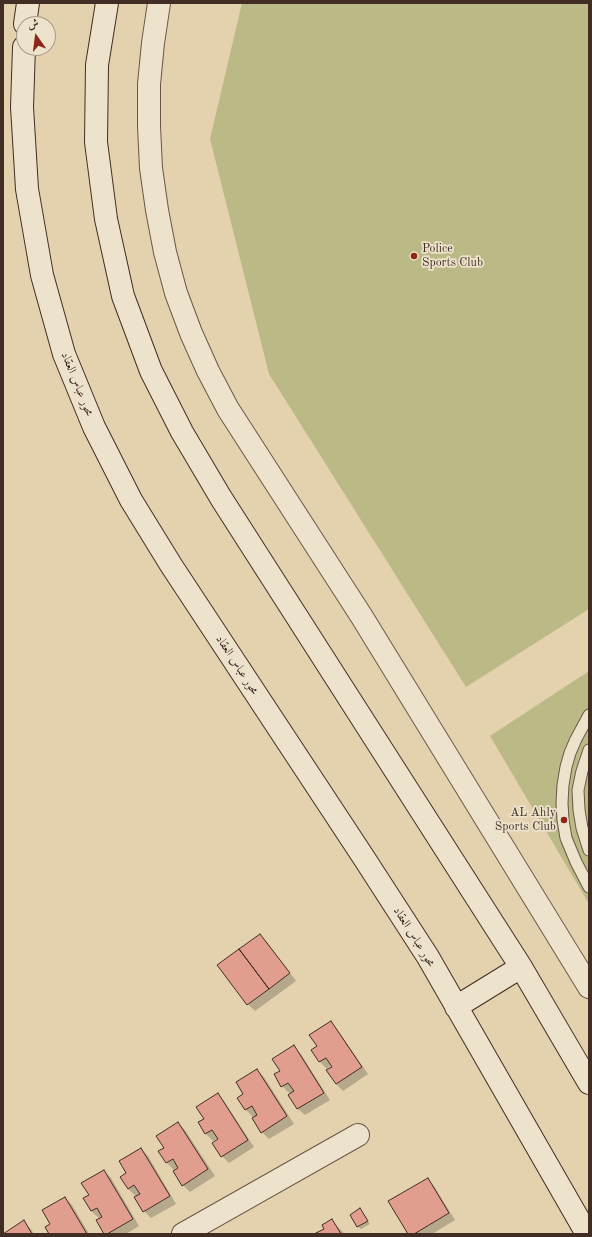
<!DOCTYPE html>
<html>
<head>
<meta charset="utf-8">
<style>
  body { margin:0 }
  #map { position:relative; width:592px; height:1237px; overflow:hidden; background:#e4d2af; font-family:"Old Standard TT",Amiri,serif }
  canvas { display:block }
  .frame { position:absolute; inset:0; border:4px solid #422d25; pointer-events:none }
  .north { position:absolute; left:16px; top:16px; width:40px; height:40px; box-sizing:border-box; background:#ede2cb; border:1px solid #a99a89; border-radius:50%; rotate:346deg; font-size:11px; font-weight:700; line-height:16px; text-align:center; color:#422d25 }
  .north::after { content:''; display:block; margin:auto; width:14px; height:18px; background:#8f2418; clip-path:polygon(50% 0,100% 100%,50% 72%,0 100%) }
</style>
</head>
<body>
<div id="map">
<canvas width="592" height="1237"></canvas>
<div class="frame"></div>
<div class="north">ش</div>
</div>
<script>
const c = document.querySelector('canvas').getContext('2d');
c.lineJoin = 'round';
function fill(path, color) { c.fillStyle = color; c.fill(path, 'evenodd'); }
const poly = rows => new Path2D(rows.map(r => 'M' + r).join(''));
function trace(path, color, width, dash) { c.strokeStyle = color; c.lineWidth = width; c.lineCap = dash ? 'butt' : 'round'; c.setLineDash(dash || []); c.stroke(path); }
function drawText(font, color, halo, rows, align = 'center') {
  c.font = font + ' "Old Standard TT",Amiri,serif'; c.lineWidth = 3.5; c.setLineDash([]); c.textBaseline = 'middle'; c.strokeStyle = halo; c.fillStyle = color; for (const [text, x, y, turn = 0] of rows) {
    c.save(); c.translate(x, y); c.rotate((+turn || 0) * Math.PI / 180); c.textAlign = isNaN(turn) ? turn : align; if (halo) c.strokeText(text, 0, 0); c.fillText(text, 0, 0); c.restore();
  }
}
fill(poly([
  [242,3,589,3,589,609,466,687,269,374,210,139],
  [589,671,589,904,490,736]
]), '#bbba86');
fill(poly([
  [260,935,267,942,296,981,255,1011,248,1004],
  [330,1022,337,1029,368,1074,343,1091,336,1084,328,1071,333,1067,332,1065,327,1069,320,1062,313,1051,319,1047],
  [294,1047,301,1054,330,1100,305,1115,298,1109,290,1095,290,1094,282,1086,281,1071],
  [257,1070,264,1077,294,1124,269,1139,262,1132,254,1118,246,1110,239,1098,245,1095],
  [218,1094,224,1101,254,1147,229,1163,222,1156,220,1137,213,1141,206,1134,199,1123,205,1119],
  [178,1123,185,1130,215,1176,190,1192,183,1185,179,1166,174,1170,167,1163,160,1152,166,1148],
  [141,1149,148,1156,176,1204,151,1218,144,1211,137,1197,128,1189,122,1177,128,1173],
  [104,1171,111,1178,139,1226,126,1234,105,1234,100,1219,91,1211],
  [427,1179,434,1186,455,1220,432,1234,409,1234],
  [65,1198,72,1205,89,1234,50,1234,52,1224],
  [360,1210,370,1224,361,1229,358,1226],
  [332,1221,345,1234,317,1234,326,1229],
  [24,1222,31,1229,34,1234,4,1234]
]), '#0003');
const building = poly([
  [260,934,290,973,269,989,239,949,260,934],
  [239,949,269,989,247,1005,217,965,239,949],
  [331,1021,362,1067,336,1084,326,1070,332,1067,326,1058,319,1062,311,1050,317,1046,309,1035,331,1021],
  [294,1045,324,1093,297,1109,288,1095,294,1091,288,1083,281,1087,274,1074,280,1071,272,1059,294,1045],
  [257,1069,287,1116,261,1133,252,1118,257,1115,252,1106,245,1110,237,1098,243,1094,236,1082,257,1069],
  [218,1093,248,1140,221,1157,212,1143,218,1139,212,1130,205,1134,198,1122,204,1119,196,1107,218,1093],
  [178,1122,208,1169,182,1186,173,1171,178,1168,173,1159,166,1163,158,1151,164,1148,156,1136,178,1122],
  [141,1148,170,1196,143,1212,134,1197,140,1194,134,1185,128,1189,120,1177,126,1173,119,1161,141,1148],
  [104,1170,133,1219,107,1234,104,1234,96,1220,102,1217,97,1208,91,1211,83,1198,89,1195,81,1183,104,1170],
  [428,1178,449,1213,414,1234,408,1234,388,1201,428,1178],
  [65,1197,87,1234,49,1234,45,1227,50,1224,42,1210,65,1197],
  [360,1208,368,1221,357,1227,350,1215,360,1208],
  [332,1219,341,1234,314,1234,324,1229,322,1225,332,1219],
  [24,1220,32,1234,3,1234,24,1220]
]);
fill(building, '#e19e8e');
trace(building, '#422d25', 1);
const service = poly([
  [589,715,576,739,570,753,566,767,563,785,562,803,563,820,566,838,576,862,589,887],
  [589,750,582,771,578,790,579,810,582,828,589,850]
]);
const minor = poly([
  [159,3,153,43,149,84,149,126,151,168,157,210,165,252,176,293,191,333,208,371,228,409,362,617,589,987],
  [183,1234,358,1135]
]);
const secondary = poly([
  [107,3,97,65,96,142,106,219,123,296,151,371,182,432,221,498,521,967,589,1083],
  [25,24,28,3],
  [24,47,22,107,27,189,42,275,64,354,94,427,131,500,171,565,364,858,428,957,587,1234],
  [456,1007,521,967]
]);
trace(service, '#6a5648', 13);
trace(minor, '#6a5648', 24);
trace(secondary, '#422d25', 24);
trace(service, '#ede2cb', 11);
trace(minor, '#ede2cb', 22);
trace(secondary, '#ede2cb', 22);
for (const [x, y, r, color] of [
  [414,256,4,"#8f2418"],
  [564,820,4,"#8f2418"]
]) { const dot = new Path2D(); dot.arc(x, y, r, 0, 2 * Math.PI); c.fillStyle = color; c.fill(dot); trace(dot, '#ede2cb', 1.5); }
drawText('12px', '#422d25', '#ede2cb', [
  ["Police",422,249],
  ["Sports Club",422,263],
  ["AL Ahly",556,813,"right"],
  ["Sports Club",556,827,"right"]
], 'left');
drawText('12px', '#422d25', '#ede2cb', [
  ["محور عباس العقاد",77,384,68],
  ["محور عباس العقاد",237,665,57],
  ["محور عباس العقاد",414,937,58]
]);
</script>
</body>
</html>
